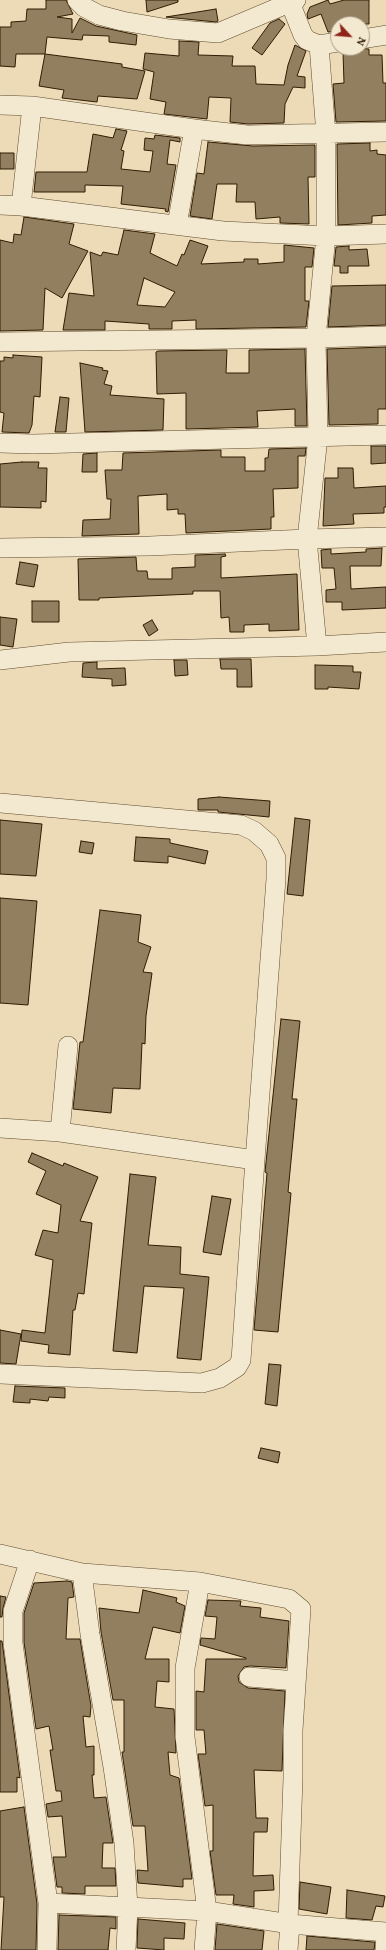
<!DOCTYPE html>
<html>
<head>
<meta charset="utf-8">
<style>
  body { margin:0 }
  #map { position:relative; width:386px; height:1950px; overflow:hidden; background:#ecdbb6; font-family:Vollkorn,serif }
  canvas { display:block }
  .north { position:absolute; left:330px; top:16px; width:40px; height:40px; box-sizing:border-box; background:#f3e8d0; border:1px solid #a5967e; border-radius:50%; rotate:116deg; font-size:11px; font-weight:700; line-height:16px; text-align:center; color:#301c03 }
  .north::after { content:''; display:block; margin:auto; width:14px; height:18px; background:#8f2418; clip-path:polygon(50% 0,100% 100%,50% 72%,0 100%) }
</style>
</head>
<body>
<div id="map">
<canvas width="386" height="1950"></canvas>
<div class="north">N</div>
</div>
<script>
const c = document.querySelector('canvas').getContext('2d');
c.lineJoin = 'round';
function fill(path, color) { c.fillStyle = color; c.fill(path, 'evenodd'); }
const poly = rows => new Path2D(rows.map(r => 'M' + r).join(''));
function trace(path, color, width, dash) { c.strokeStyle = color; c.lineWidth = width; c.lineCap = dash ? 'butt' : 'round'; c.setLineDash(dash || []); c.stroke(path); }
const building = poly([
  [46,0,66,0,73,14,57,17,72,19,72,33,80,18,96,26,137,35,136,45,109,42,109,36,83,35,82,40,47,37,45,54,122,64,122,67,145,71,137,99,98,96,97,102,62,98,64,90,39,86,45,54,16,54,15,67,0,66,0,27,11,27,11,22,26,21,27,9,46,9,46,0],
  [146,0,178,0,178,2,147,12,146,0],
  [328,0,330,4,344,0,369,0,369,24,338,24,338,31,328,32,321,14,308,19,307,14,310,7,328,0],
  [216,9,218,21,216,22,166,17,216,9],
  [279,19,285,24,262,55,252,48,270,23,279,19],
  [179,41,199,42,198,55,233,56,232,66,255,66,256,84,284,85,288,65,295,45,306,51,297,76,305,77,305,88,293,87,285,104,284,123,248,124,230,122,231,98,209,97,207,119,164,114,166,102,150,99,154,72,143,69,145,53,179,56,179,41],
  [347,48,369,49,369,55,382,55,383,83,386,83,386,121,336,122,333,84,344,83,343,52,347,48],
  [116,129,127,131,121,150,124,151,121,169,150,172,153,151,144,150,145,138,154,139,155,135,180,138,180,142,170,140,167,164,176,165,168,212,165,211,166,209,121,204,123,186,85,185,85,192,34,192,36,172,87,172,93,134,113,138,116,129],
  [208,142,253,146,315,145,315,177,308,177,309,224,280,223,280,217,256,219,255,202,236,202,237,184,217,184,212,219,190,216,197,173,204,174,208,142],
  [370,143,370,151,377,150,377,154,386,155,386,215,372,216,372,223,338,225,337,144,370,143],
  [0,153,14,153,14,169,0,169,0,153],
  [24,217,74,224,69,244,88,251,62,298,45,288,43,330,0,331,0,240,13,243,14,234,21,235,24,217],
  [124,230,155,234,150,253,177,266,182,254,184,255,190,240,208,246,201,264,244,262,244,259,258,259,258,264,284,262,284,245,314,248,312,267,305,267,305,301,309,301,306,327,196,329,196,320,172,321,172,329,149,329,149,324,105,321,105,330,63,330,69,293,94,296,90,252,101,256,103,252,118,255,124,230],
  [144,278,175,292,165,307,137,305,144,278],
  [349,246,349,250,367,249,369,266,348,266,348,273,340,273,340,266,334,266,336,247,349,246],
  [386,285,386,325,328,327,332,286,386,285],
  [386,347,386,409,378,409,378,424,329,425,327,349,386,347],
  [305,349,307,426,295,426,295,409,257,411,258,427,186,429,186,393,157,394,156,352,158,351,227,350,226,373,249,373,249,350,305,349],
  [13,355,42,357,40,397,34,396,32,425,29,433,2,432,4,413,0,412,0,361,4,361,4,357,13,358,13,355],
  [80,363,103,368,102,370,108,371,104,384,112,386,110,395,164,399,163,430,85,432,80,363],
  [60,397,69,398,66,432,55,432,60,397],
  [371,446,386,446,386,463,371,464,371,446],
  [306,448,305,456,298,456,298,488,273,489,274,517,271,517,271,529,186,533,185,514,178,514,178,509,167,510,167,494,138,496,139,534,82,536,83,520,110,519,111,499,107,499,105,470,122,470,123,453,221,450,221,457,245,457,245,471,265,471,265,458,268,458,269,449,306,448],
  [97,453,97,472,82,472,83,454,97,453],
  [22,462,39,462,38,468,47,468,46,502,41,501,41,508,0,507,0,464,22,462],
  [338,468,353,468,354,488,386,486,386,507,384,507,384,513,353,514,354,524,323,526,325,478,338,478,338,468],
  [382,548,381,566,350,566,351,589,386,587,386,608,342,610,342,602,326,602,326,590,336,589,334,568,322,568,321,550,331,549,331,554,366,552,366,549,382,548],
  [225,554,226,556,221,557,221,578,297,574,299,630,269,631,269,624,244,625,244,632,230,632,229,617,221,618,220,591,193,591,193,594,99,598,99,600,79,600,78,559,136,557,137,571,147,571,148,579,172,579,172,568,195,567,195,555,225,554],
  [20,562,38,565,34,587,16,584,20,562],
  [32,601,59,601,59,622,32,622,32,601],
  [0,617,17,619,13,647,0,645,0,617],
  [152,620,158,630,149,636,143,625,152,620],
  [220,659,251,659,252,687,237,687,237,669,221,669,220,659],
  [174,660,187,660,188,675,175,676,174,660],
  [97,662,97,669,125,668,126,685,112,686,112,679,82,677,83,663,97,662],
  [315,665,353,666,353,672,361,672,359,689,328,687,328,689,315,689,315,665],
  [219,797,270,801,269,817,218,812,218,810,198,810,198,799,219,797],
  [295,818,310,820,303,896,287,894,295,818],
  [0,820,42,824,36,876,0,874,0,820],
  [136,837,170,839,170,843,208,851,205,864,168,856,168,863,134,861,136,837],
  [81,841,94,843,92,854,79,852,81,841],
  [0,898,37,901,28,1005,0,1003,0,898],
  [100,910,141,915,138,942,151,947,143,972,152,973,146,1016,145,1044,142,1043,140,1089,113,1088,111,1113,73,1109,80,1042,83,1042,100,910],
  [281,1019,300,1021,292,1099,297,1099,288,1192,291,1193,278,1332,254,1330,267,1173,265,1172,281,1019],
  [32,1153,63,1166,64,1163,98,1177,80,1221,92,1223,84,1294,78,1293,75,1310,73,1310,70,1355,48,1353,49,1345,21,1341,22,1330,45,1333,53,1260,35,1255,43,1230,58,1233,61,1205,36,1194,46,1171,28,1162,32,1153],
  [130,1174,156,1177,148,1245,181,1247,180,1274,209,1277,201,1360,177,1358,184,1288,144,1286,137,1353,113,1351,130,1174],
  [212,1196,231,1199,221,1255,203,1252,212,1196],
  [0,1330,21,1334,16,1364,0,1363,0,1330],
  [269,1364,281,1365,277,1406,265,1404,269,1364],
  [15,1386,65,1388,65,1398,49,1397,48,1401,30,1399,30,1403,13,1402,15,1386],
  [261,1448,280,1452,278,1463,258,1458,261,1448],
  [67,1581,72,1582,74,1597,68,1598,66,1639,80,1639,91,1706,90,1717,83,1716,86,1747,94,1746,94,1775,92,1775,94,1798,106,1797,113,1843,103,1843,102,1868,115,1868,116,1886,85,1886,85,1894,62,1893,62,1887,57,1887,53,1857,66,1857,62,1816,48,1817,46,1804,62,1801,61,1791,56,1791,50,1750,53,1750,49,1726,36,1729,24,1642,24,1613,34,1583,67,1581],
  [143,1590,177,1598,176,1602,185,1606,180,1633,153,1627,145,1659,169,1659,169,1682,157,1681,155,1707,174,1709,176,1753,168,1752,170,1775,179,1778,192,1879,183,1879,183,1887,138,1883,137,1870,148,1871,145,1826,133,1826,122,1752,124,1752,124,1700,113,1700,101,1632,99,1608,139,1613,143,1590],
  [0,1596,6,1597,3,1608,2,1617,0,1617,0,1596],
  [208,1600,241,1601,240,1606,261,1608,260,1617,289,1621,286,1668,250,1666,244,1667,238,1676,239,1682,248,1688,285,1691,282,1771,254,1770,256,1818,268,1818,267,1832,254,1832,253,1876,273,1875,274,1890,254,1891,254,1907,233,1904,234,1895,216,1895,210,1851,213,1851,213,1805,205,1806,198,1754,206,1754,204,1730,196,1730,196,1691,204,1692,206,1659,246,1659,246,1658,200,1645,201,1638,215,1639,217,1617,205,1616,208,1600],
  [0,1641,2,1641,20,1778,17,1777,17,1792,0,1792,0,1641],
  [24,1807,37,1904,36,1950,1,1950,4,1897,0,1897,0,1811,24,1807],
  [300,1882,331,1887,327,1914,299,1909,300,1882],
  [347,1890,385,1896,383,1907,376,1906,372,1920,346,1918,347,1890],
  [59,1915,116,1917,116,1929,110,1928,108,1950,58,1950,59,1915],
  [138,1919,185,1923,184,1939,164,1938,164,1950,137,1948,138,1919],
  [217,1924,264,1931,262,1950,215,1950,217,1924],
  [307,1936,373,1942,375,1942,374,1950,306,1950,307,1936]
]);
fill(building, '#927f60');
trace(building, '#301c03', 1);
const minor = poly([
  [77,0,84,7,99,15,122,21,169,29,218,33,296,0],
  [289,0,303,35,307,40,319,45,326,135,326,236,316,338,318,437,307,539,317,646],
  [362,39,386,35],
  [319,45,338,42],
  [0,105,32,106,194,129,247,135,386,132],
  [0,205,21,206,223,231,326,236,386,234],
  [21,206,32,106],
  [177,225,194,129],
  [0,342,316,338,386,336],
  [0,443,33,444,386,435],
  [0,548,150,546,307,539,386,537],
  [0,660,69,652,317,646,386,642],
  [0,803,241,825,254,831,269,844,276,858,276,879,255,1160,60,1132,0,1128],
  [60,1132,68,1046],
  [0,1374,202,1383,220,1378,237,1367,241,1360,255,1160],
  [0,1554,82,1573,200,1582,289,1599,301,1609,293,1730,293,1778,288,1923],
  [30,1560,13,1611,13,1643,48,1903,47,1950],
  [82,1573,90,1634,113,1767,124,1843,128,1907,126,1950],
  [200,1582,185,1668,185,1737,207,1911,204,1950],
  [249,1677,296,1681],
  [48,1903,207,1911,290,1924,386,1932],
  [288,1950,290,1924],
  [385,1950,386,1936]
]);
trace(minor, '#5f4c30', 20);
trace(minor, '#f3e8d0', 19);
</script>
</body>
</html>
